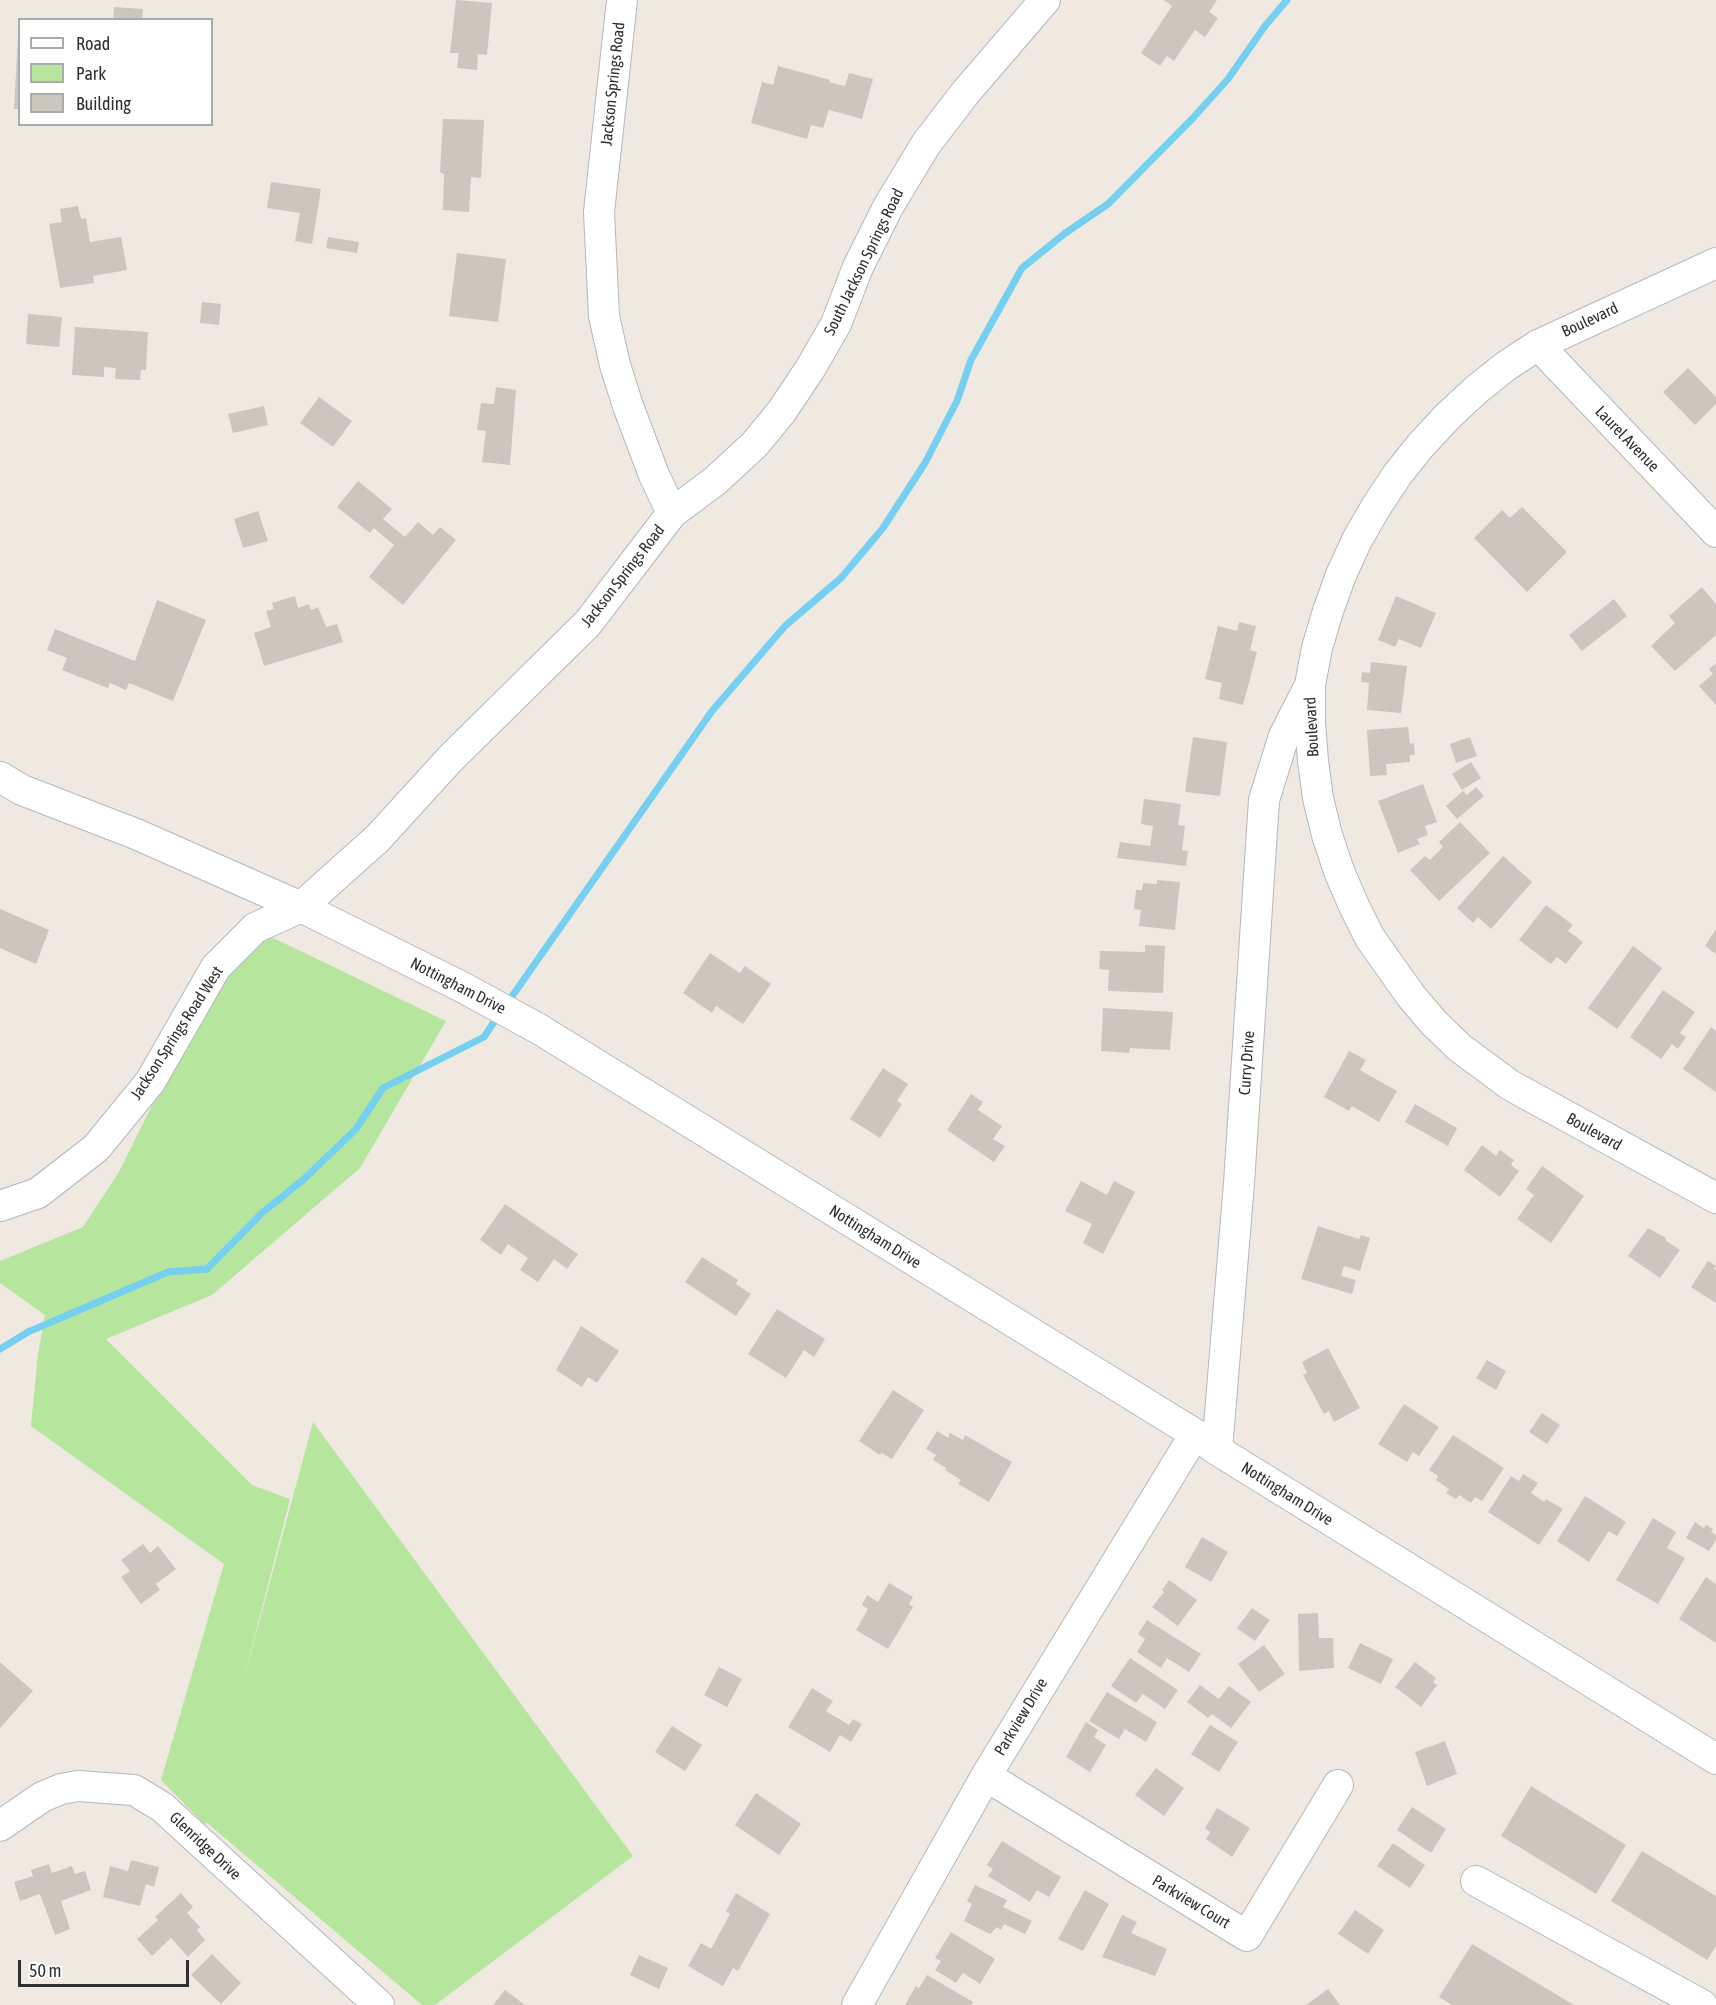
<!DOCTYPE html>
<html>
<head>
<meta charset="utf-8">
<style>
  body { margin:0 }
  #map { position:relative; width:1716px; height:2005px; overflow:hidden; background:#efe9e1; font-family:"Asap Condensed",sans-serif }
  canvas { display:block }
  .legend { position:absolute; left:18px; top:18px; width:195px; height:108px; box-sizing:border-box; background:#fff; border:2px solid #ababab; margin:0; padding:8px 10px; list-style:none; font-size:18px; color:#2e2e2e }
  .legend li { display:flex; align-items:center; gap:12px; height:30px }
  .legend b { width:30px; border:2px solid #ababab }
  .scale { position:absolute; left:18px; top:1960px; width:171px; height:27px; box-sizing:border-box; border:3px solid #2e2e2e; border-top:0; padding-left:8px; font-size:18px; line-height:21px; white-space:nowrap; color:#2e2e2e; -webkit-text-stroke:4px #fff; paint-order:stroke }
</style>
</head>
<body>
<div id="map">
<canvas width="1716" height="2005"></canvas>
<ul class="legend">
<li><b style="height:8px;background:#fff"></b>Road</li>
<li><b style="height:16px;background:#b6e59e"></b>Park</li>
<li><b style="height:16px;background:#cbc7bf"></b>Building</li>
</ul>
<div class="scale">50 m</div>
</div>
<script>
const c = document.querySelector('canvas').getContext('2d');
c.lineJoin = 'round';
function fill(path, color) { c.fillStyle = color; c.fill(path, 'evenodd'); }
const poly = rows => new Path2D(rows.map(r => 'M' + r).join(''));
function trace(path, color, width, dash) { c.strokeStyle = color; c.lineWidth = width; c.lineCap = dash ? 'butt' : 'round'; c.setLineDash(dash || []); c.stroke(path); }
function drawText(font, color, halo, rows, align = 'center') {
  c.font = font + ' "Asap Condensed",sans-serif'; c.lineWidth = 6; c.setLineDash([]); c.textBaseline = 'middle'; c.strokeStyle = halo; c.fillStyle = color; for (const [text, x, y, turn = 0] of rows) {
    c.save(); c.translate(x, y); c.rotate((+turn || 0) * Math.PI / 180); c.textAlign = isNaN(turn) ? turn : align; if (halo) c.strokeText(text, 0, 0); c.fillText(text, 0, 0); c.restore();
  }
}
fill(poly([
  [242,923,446,1021,360,1168,212,1295,106,1339,252,1485,290,1499,242,1686,313,1422,633,1856,435,2005,422,2005,206,1822,205,1825,161,1780,224,1564,31,1426,38,1354,45,1315,0,1283,0,1261,83,1227,119,1172]
]), '#b6e59e');
trace(poly([
  [508,1002,712,711,785,626,841,578,883,528,925,463,957,401,971,360,1022,268,1064,234,1108,204,1193,118,1228,79,1265,26,1287,0],
  [0,1349,28,1332,168,1272,207,1269,263,1212,303,1180,356,1129,383,1088,484,1037,498,1016]
]), '#75cff0', 7);
fill(poly([
  [456,0,492,3,487,55,478,54,477,70,457,68,459,53,450,53],
  [1164,0,1217,0,1209,12,1218,18,1205,37,1195,30,1174,61,1167,56,1160,66,1141,53,1172,6],
  [114,7,143,9,142,20,113,20],
  [18,37,20,37,20,109,14,109],
  [778,66,830,80,829,82,845,86,849,73,873,79,862,119,829,110,823,128,811,125,807,139,751,123,762,82,773,85],
  [443,119,484,120,481,178,471,177,469,212,443,210,444,174,440,172],
  [271,182,321,189,312,244,295,241,300,213,267,208],
  [78,206,81,219,86,218,90,242,121,237,127,270,93,276,94,283,60,288,49,224,62,222,60,209],
  [328,237,359,242,357,253,326,248],
  [457,253,506,259,498,322,449,316],
  [202,302,221,304,219,325,200,323],
  [28,314,62,317,59,347,26,344],
  [75,327,148,332,146,370,141,370,140,380,115,379,116,368,104,367,104,377,72,375],
  [1688,368,1716,397,1716,404,1695,425,1663,392],
  [496,387,516,390,510,465,482,462,486,431,477,430,481,403,494,404],
  [319,397,352,421,333,447,300,423],
  [264,406,268,425,233,433,228,414],
  [358,481,392,509,383,519,405,537,418,522,433,535,440,527,456,540,403,605,369,577,394,545,374,528,370,533,337,507],
  [1522,507,1567,552,1527,592,1474,538,1502,510,1510,518],
  [258,511,268,541,243,548,234,519],
  [1702,587,1716,604,1716,635,1675,671,1651,646,1675,623,1669,616],
  [295,596,298,608,309,604,311,610,318,607,326,627,337,624,343,642,264,666,254,633,271,627,266,611,274,609,272,603],
  [1396,596,1436,613,1421,648,1399,639,1395,647,1378,640],
  [1614,599,1627,616,1582,651,1569,635],
  [157,600,206,620,173,701,129,683,126,690,110,683,108,688,62,670,67,658,47,650,55,629,135,661],
  [1239,622,1256,626,1250,650,1257,652,1243,705,1219,699,1222,683,1205,679,1218,626,1237,631],
  [1371,662,1407,666,1401,713,1367,710,1369,683,1361,682,1362,672,1370,673],
  [1716,663,1716,705,1699,686,1713,674,1709,669],
  [1408,727,1410,744,1414,743,1415,755,1410,755,1410,762,1386,764,1387,775,1370,776,1367,730],
  [1193,737,1227,742,1220,796,1185,792],
  [1470,737,1477,756,1456,763,1450,744],
  [1471,762,1481,778,1462,790,1452,774],
  [1423,784,1437,822,1425,826,1428,835,1417,839,1420,844,1398,853,1378,801],
  [1476,787,1484,796,1457,819,1446,806,1463,791,1467,795],
  [1144,799,1181,804,1178,825,1185,826,1182,850,1188,851,1186,866,1117,858,1120,842,1150,846,1153,826,1141,824],
  [1460,822,1490,853,1439,901,1410,870,1425,856,1430,860,1443,847,1439,842],
  [1503,856,1532,882,1491,929,1478,917,1473,923,1457,908],
  [1157,880,1180,882,1175,930,1139,926,1141,910,1134,909,1136,890,1142,890,1143,883,1157,884],
  [1546,905,1573,925,1568,931,1583,942,1566,964,1557,957,1551,964,1519,940],
  [0,909,49,930,36,964,0,948],
  [1716,929,1716,954,1705,946],
  [1145,945,1165,946,1163,993,1108,991,1109,970,1099,969,1100,951,1145,952],
  [1633,946,1662,968,1617,1029,1588,1008],
  [710,953,740,973,745,966,771,984,743,1024,716,1006,712,1013,683,993],
  [1663,990,1695,1012,1680,1033,1686,1037,1678,1049,1672,1044,1661,1059,1630,1037],
  [1103,1008,1173,1012,1170,1050,1130,1048,1129,1053,1101,1051],
  [1711,1027,1716,1031,1716,1092,1683,1069],
  [1349,1051,1366,1060,1360,1070,1397,1091,1379,1122,1352,1106,1349,1111,1324,1097],
  [883,1068,908,1084,897,1101,902,1104,880,1138,850,1119],
  [971,1094,983,1102,978,1110,1002,1126,993,1139,1005,1146,994,1162,947,1130],
  [1415,1104,1457,1128,1448,1146,1405,1122],
  [1482,1145,1496,1156,1500,1150,1514,1160,1511,1165,1519,1171,1500,1197,1464,1170],
  [1542,1166,1584,1196,1551,1243,1517,1219,1534,1195,1526,1189],
  [1081,1181,1107,1195,1114,1181,1135,1192,1103,1254,1083,1243,1092,1224,1065,1211],
  [505,1204,578,1254,567,1269,554,1259,538,1282,520,1270,528,1258,508,1244,501,1255,480,1240],
  [1318,1226,1359,1239,1361,1235,1370,1238,1360,1271,1344,1266,1341,1276,1356,1280,1352,1294,1301,1279],
  [1648,1228,1666,1238,1665,1240,1680,1250,1660,1278,1628,1256],
  [702,1257,738,1280,736,1284,751,1294,736,1316,685,1282],
  [1708,1261,1716,1266,1714,1269,1716,1270,1716,1303,1691,1287],
  [777,1309,825,1339,814,1357,804,1350,786,1378,748,1354],
  [581,1326,619,1351,597,1383,588,1377,582,1387,556,1370],
  [1328,1348,1360,1408,1334,1422,1329,1411,1324,1414,1303,1375,1307,1373,1302,1362],
  [1487,1360,1506,1371,1496,1390,1476,1378],
  [893,1390,924,1410,892,1459,882,1453,880,1455,859,1441],
  [1404,1404,1439,1427,1419,1456,1413,1452,1407,1462,1378,1444],
  [1542,1413,1560,1425,1547,1444,1529,1432],
  [937,1431,948,1438,950,1433,963,1440,965,1435,1012,1462,989,1502,958,1484,961,1480,945,1470,946,1468,933,1460,936,1455,926,1449],
  [1453,1435,1504,1468,1482,1501,1475,1497,1471,1503,1459,1495,1456,1499,1446,1493,1449,1489,1436,1480,1438,1476,1429,1470],
  [1523,1474,1538,1483,1531,1493,1544,1502,1546,1499,1563,1509,1539,1545,1488,1512,1511,1476,1519,1481],
  [1585,1496,1626,1522,1617,1536,1609,1531,1589,1562,1557,1541],
  [1653,1518,1676,1532,1667,1548,1685,1558,1658,1604,1616,1580],
  [1695,1522,1704,1528,1706,1525,1713,1529,1711,1532,1716,1535,1716,1540,1709,1551,1686,1538],
  [1202,1537,1228,1552,1211,1582,1185,1567],
  [143,1544,150,1553,158,1546,176,1569,156,1584,160,1590,141,1604,121,1577,130,1571,121,1560],
  [1706,1577,1716,1584,1716,1643,1679,1619],
  [1169,1580,1197,1600,1178,1626,1152,1607,1164,1592,1162,1590],
  [889,1583,913,1597,909,1604,913,1607,888,1649,856,1630,868,1609,862,1605,867,1595,878,1602],
  [1252,1608,1270,1620,1255,1641,1237,1628],
  [1318,1613,1319,1638,1333,1638,1334,1668,1299,1671,1298,1614],
  [1147,1620,1201,1654,1189,1672,1167,1658,1161,1668,1137,1652,1145,1639,1138,1634],
  [1360,1643,1393,1659,1381,1684,1348,1668],
  [1264,1645,1285,1674,1259,1692,1238,1664],
  [1130,1658,1178,1690,1165,1709,1143,1694,1136,1703,1111,1686],
  [0,1662,33,1691,0,1728],
  [1415,1662,1436,1678,1433,1682,1437,1685,1421,1707,1395,1687],
  [719,1667,742,1679,727,1707,704,1695],
  [1200,1685,1219,1699,1229,1686,1251,1702,1231,1728,1212,1714,1208,1718,1187,1702],
  [812,1688,833,1701,826,1711,849,1725,853,1719,862,1724,851,1742,840,1735,830,1752,788,1727],
  [1107,1692,1157,1722,1146,1742,1125,1729,1119,1739,1089,1721],
  [1086,1722,1098,1730,1094,1737,1106,1745,1090,1772,1066,1757],
  [1210,1725,1238,1742,1219,1772,1191,1754],
  [672,1726,702,1745,685,1771,655,1752],
  [1445,1741,1457,1774,1427,1786,1415,1752],
  [1156,1768,1184,1788,1164,1816,1135,1795],
  [1531,1786,1626,1845,1596,1894,1501,1836],
  [756,1793,801,1824,779,1855,735,1825],
  [1412,1807,1446,1829,1431,1853,1397,1830],
  [1217,1808,1250,1828,1232,1857,1206,1839,1210,1832,1205,1828],
  [1002,1841,1061,1877,1049,1897,1037,1890,1030,1902,988,1876,993,1869,987,1865],
  [1393,1843,1425,1865,1410,1888,1377,1866],
  [1642,1851,1716,1896,1716,1946,1707,1960,1611,1901],
  [131,1860,159,1867,154,1887,146,1884,140,1906,103,1897,110,1866,128,1871],
  [49,1864,52,1873,72,1866,75,1874,85,1871,91,1890,61,1901,70,1929,55,1935,40,1894,20,1901,14,1882,33,1876,31,1870],
  [975,1885,1007,1900,1003,1907,1032,1921,1025,1934,1004,1924,1001,1930,997,1927,990,1934,964,1921,972,1904,967,1901],
  [1085,1890,1109,1904,1083,1951,1058,1939],
  [181,1893,193,1907,187,1913,200,1927,197,1930,205,1940,188,1957,171,1938,152,1956,137,1939,158,1920,155,1917],
  [736,1893,770,1914,738,1971,733,1968,723,1986,688,1966,701,1943,711,1949,730,1914,726,1911],
  [1355,1910,1384,1930,1368,1954,1338,1934],
  [1122,1915,1137,1922,1131,1933,1167,1949,1155,1976,1102,1957],
  [951,1932,995,1959,980,1984,963,1973,956,1983,935,1970,941,1961,935,1958],
  [1472,1944,1574,2005,1452,2005,1439,1997],
  [212,1954,241,1983,221,2004,191,1975],
  [639,1955,668,1968,659,1989,630,1975],
  [927,1975,973,2002,971,2005,905,2005,916,1986,919,1988],
  [1328,1989,1340,2005,1306,2005],
  [505,1990,525,2005,493,2005]
]), '#cbc7bf');
const minor = poly([
  [622,0,599,212,604,316,615,365,628,406,654,475,672,513],
  [1716,263,1538,345,1506,366,1476,390,1447,417,1421,445,1397,475,1376,507,1357,540,1341,575,1328,611,1317,648,1310,685,1310,723,1313,761,1318,798,1327,835,1339,871,1354,906,1370,938,1411,996,1434,1023,1460,1048,1510,1085,1716,1198],
  [1538,345,1716,532],
  [0,777,22,790,136,834,301,907,462,987,539,1029,1195,1434,1217,1450,1716,1759],
  [0,1206,38,1193,96,1148,150,1082,216,967,255,928,301,907,378,838,451,758,588,623,672,513,715,481,755,444,782,411,810,369,836,324,858,267,888,207,926,144,966,92,1045,0],
  [1217,1450,1239,1183,1264,800,1284,736,1308,689],
  [986,1776,1247,1936,1338,1785],
  [0,1826,42,1797,61,1789,78,1786,134,1790,162,1807,379,2005],
  [1476,1881,1702,2005],
  [857,2005,986,1776,1195,1434]
]);
trace(minor, '#b4b7c1', 32);
trace(minor, '#fff', 30);
drawText('16px', '#2e2e2e', '#fff', [
  ["Jackson Springs Road",613,84,-84],
  ["South Jackson Springs Road",864,262,-64],
  ["Boulevard",1590,320,-25],
  ["Laurel Avenue",1627,439,46],
  ["Jackson Springs Road",623,576,-52],
  ["Boulevard",1312,727,-93],
  ["Nottingham Drive",458,986,27],
  ["Jackson Springs Road West",177,1033,-57],
  ["Curry Drive",1247,1063,-86],
  ["Boulevard",1594,1132,29],
  ["Nottingham Drive",875,1237,32],
  ["Nottingham Drive",1287,1494,32],
  ["Parkview Drive",1021,1717,-59],
  ["Glenridge Drive",205,1846,43],
  ["Parkview Court",1191,1902,31]
]);
</script>
</body>
</html>
